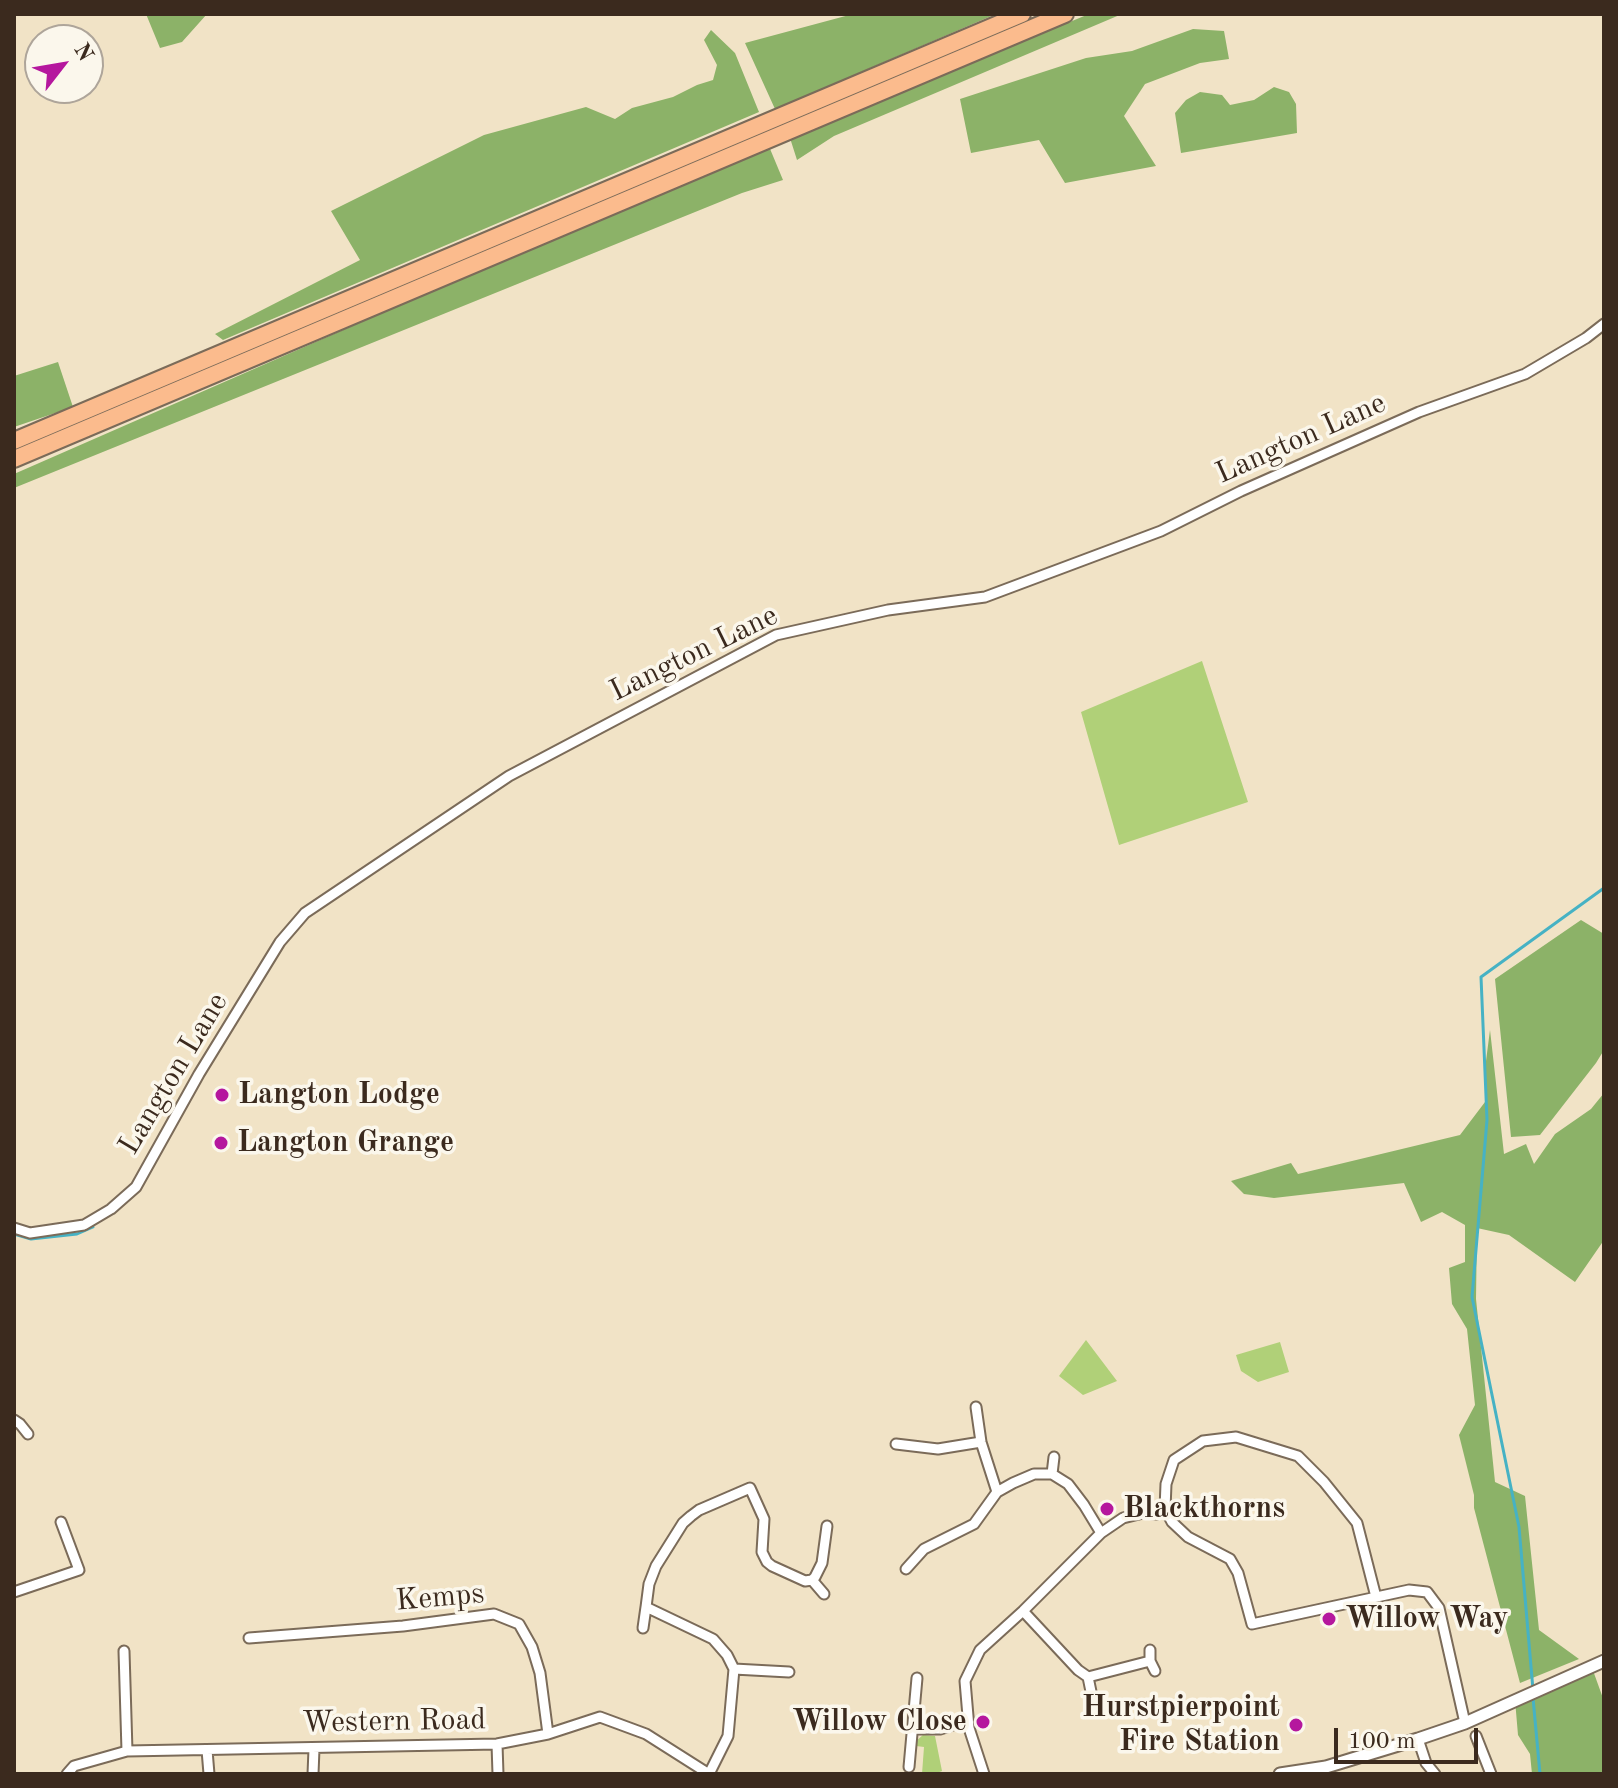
<!DOCTYPE html>
<html>
<head>
<meta charset="utf-8">
<style>
  body { margin:0 }
  #map { position:relative; width:1618px; height:1788px; overflow:hidden; background:#f1e3c6; font-family:"Old Standard TT",serif }
  canvas { display:block }
  .frame { position:absolute; inset:0; border:16px solid #3b2a1e; pointer-events:none }
  .north { position:absolute; left:24px; top:24px; width:80px; height:80px; box-sizing:border-box; background:#fbf7ec; border:2px solid #aea59a; border-radius:50%; rotate:59deg; font-size:22px; font-weight:700; line-height:32px; text-align:center; color:#3b2a1e }
  .north::after { content:''; display:block; margin:auto; width:28px; height:36px; background:#b5179e; clip-path:polygon(50% 0,100% 100%,50% 72%,0 100%) }
  .scale { position:absolute; left:1334px; top:1728px; width:144px; height:36px; box-sizing:border-box; border:4px solid #3b2a1e; border-top:0; padding-left:10px; font-size:24px; line-height:28px; white-space:nowrap; color:#3b2a1e; -webkit-text-stroke:6px #fbf7ec; paint-order:stroke }
</style>
</head>
<body>
<div id="map">
<canvas width="1618" height="1788"></canvas>
<div class="frame"></div>
<div class="north">N</div>
<div class="scale">100 m</div>
</div>
<script>
const c = document.querySelector('canvas').getContext('2d');
c.lineJoin = 'round';
function fill(path, color) { c.fillStyle = color; c.fill(path, 'evenodd'); }
const poly = rows => new Path2D(rows.map(r => 'M' + r).join(''));
function trace(path, color, width, dash) { c.strokeStyle = color; c.lineWidth = width; c.lineCap = dash ? 'butt' : 'round'; c.setLineDash(dash || []); c.stroke(path); }
function drawText(font, color, halo, rows, align = 'center') {
  c.font = font + ' "Old Standard TT",serif'; c.lineWidth = 7; c.setLineDash([]); c.textBaseline = 'middle'; c.strokeStyle = halo; c.fillStyle = color; for (const [text, x, y, turn = 0] of rows) {
    c.save(); c.translate(x, y); c.rotate((+turn || 0) * Math.PI / 180); c.textAlign = isNaN(turn) ? turn : align; if (halo) c.strokeText(text, 0, 0); c.fillText(text, 0, 0); c.restore();
  }
}
fill(poly([
  [1202,661,1248,802,1119,845,1081,712],
  [1086,1340,1117,1381,1083,1395,1059,1376],
  [1280,1342,1289,1372,1258,1382,1241,1371,1236,1355],
  [923,1735,935,1736,942,1771,934,1774,922,1774,924,1747,916,1746,916,1741]
]), '#b0d078');
fill(poly([
  [146,14,207,14,182,42,160,48],
  [853,14,996,14,775,109,745,43],
  [1089,14,1122,14,834,136,797,160,790,138],
  [1193,29,1224,31,1229,59,1200,63,1145,84,1124,116,1156,166,1065,183,1039,140,971,153,960,99,1086,58,1132,51],
  [711,30,735,53,759,112,223,340,215,334,360,260,331,211,484,135,586,107,615,119,632,108,673,97,697,85,713,80,717,65,704,40],
  [1274,87,1289,92,1296,104,1297,133,1181,153,1175,113,1186,100,1200,92,1222,95,1230,105,1254,100],
  [768,144,783,180,742,193,14,488,14,474],
  [58,362,73,407,14,427,14,376],
  [1581,920,1604,934,1604,1050,1596,1063,1540,1135,1511,1137,1495,979],
  [1490,1030,1504,1154,1526,1144,1534,1164,1555,1134,1591,1109,1604,1093,1604,1240,1575,1282,1509,1235,1477,1228,1476,1299,1495,1482,1525,1496,1539,1630,1579,1659,1520,1683,1474,1508,1474,1495,1459,1435,1475,1405,1467,1329,1452,1304,1449,1268,1465,1262,1465,1225,1442,1212,1421,1222,1404,1183,1274,1198,1244,1194,1231,1181,1291,1163,1298,1174,1460,1135,1485,1102,1486,1061],
  [1591,1665,1604,1701,1604,1774,1532,1774,1530,1754,1518,1735,1515,1700]
]), '#8cb268');
trace(poly([
  [14,1234,31,1239,77,1234,93,1227],
  [1533,1690,1519,1527,1472,1297,1487,1120,1481,977,1604,888],
  [1533,1698,1540,1774]
]), '#46b2c4', 3);
const minor = poly([
  [14,1228,30,1233,84,1225,111,1209,136,1187,199,1074,280,942,305,913,509,776,776,635,888,610,985,597,1161,531,1241,491,1419,412,1525,374,1586,338,1604,324],
  [976,1407,981,1442,997,1492],
  [14,1420,20,1424,28,1434],
  [896,1444,938,1449,981,1442],
  [1052,1474,1054,1457],
  [906,1569,924,1549,974,1524,997,1492,1013,1483,1034,1474,1052,1474,1068,1484,1084,1505,1101,1533],
  [812,1580,824,1594],
  [14,1592,79,1570,61,1522],
  [1376,1597,1357,1523,1324,1482,1298,1456,1236,1437,1203,1441,1174,1460,1166,1484,1165,1509,1172,1522,1188,1537,1230,1559,1238,1573,1252,1624,1409,1590,1427,1592,1439,1608,1465,1723],
  [1023,1611,1078,1670,1088,1677,1150,1661],
  [643,1628,646,1607],
  [249,1638,403,1626,494,1614,519,1624,532,1647,540,1673,548,1734],
  [1150,1650,1150,1661,1155,1671],
  [124,1651,127,1751],
  [734,1669,789,1672],
  [1088,1677,1095,1711],
  [912,1729,940,1729,968,1720],
  [1476,1736,1491,1774],
  [1418,1739,1426,1763,1435,1774],
  [497,1744,498,1774],
  [207,1750,209,1774],
  [909,1767,917,1678],
  [67,1774,74,1766,127,1751,497,1744,548,1734,600,1717,646,1734,709,1774],
  [313,1774,314,1749],
  [709,1774,728,1736,734,1669,727,1655,713,1639,646,1607,649,1584,656,1566,683,1523,691,1516,699,1510,750,1488,764,1519,762,1552,767,1562,772,1566,805,1581,812,1580,815,1577,822,1563,827,1526],
  [984,1774,969,1728,965,1681,980,1650,1023,1611,1101,1533,1123,1518,1143,1513,1157,1514,1165,1509]
]);
const tertiary = poly([
  [1280,1774,1326,1767,1418,1739,1465,1723,1604,1661]
]);
const trunk = poly([
  [14,441,1022,14],
  [14,459,1065,14]
]);
trace(minor, '#7b6b59', 13);
trace(tertiary, '#7b6b59', 15);
trace(trunk, '#7b6b59', 20);
trace(minor, '#fff', 9);
trace(tertiary, '#fff', 11);
trace(trunk, '#fbbb8d', 16);
for (const [x, y, r, color] of [
  [222,1095,8,"#b5179e"],
  [221,1143,8,"#b5179e"],
  [1107,1509,8,"#b5179e"],
  [1329,1619,8,"#b5179e"],
  [983,1722,8,"#b5179e"],
  [1296,1725,8,"#b5179e"]
]) { const dot = new Path2D(); dot.arc(x, y, r, 0, 2 * Math.PI); c.fillStyle = color; c.fill(dot); trace(dot, '#fbf7ec', 3); }
drawText('30px', '#3b2a1e', '#fbf7ec', [
  ["Langton Lane",1301,439,-24],
  ["Langton Lane",694,654,-26],
  ["Langton Lane",174,1074,-59],
  ["Kemps",440,1598,-5],
  ["Western Road",394,1722,-1]
]);
drawText('bold 30px', '#3b2a1e', '#fbf7ec', [
  ["Langton Lodge",238,1095],
  ["Langton Grange",237,1143],
  ["Blackthorns",1123,1509],
  ["Willow Way",1345,1619],
  ["Hurstpierpoint",1280,1708,"right"],
  ["Fire Station",1280,1742,"right"],
  ["Willow Close",967,1722,"right"]
], 'left');
</script>
</body>
</html>
